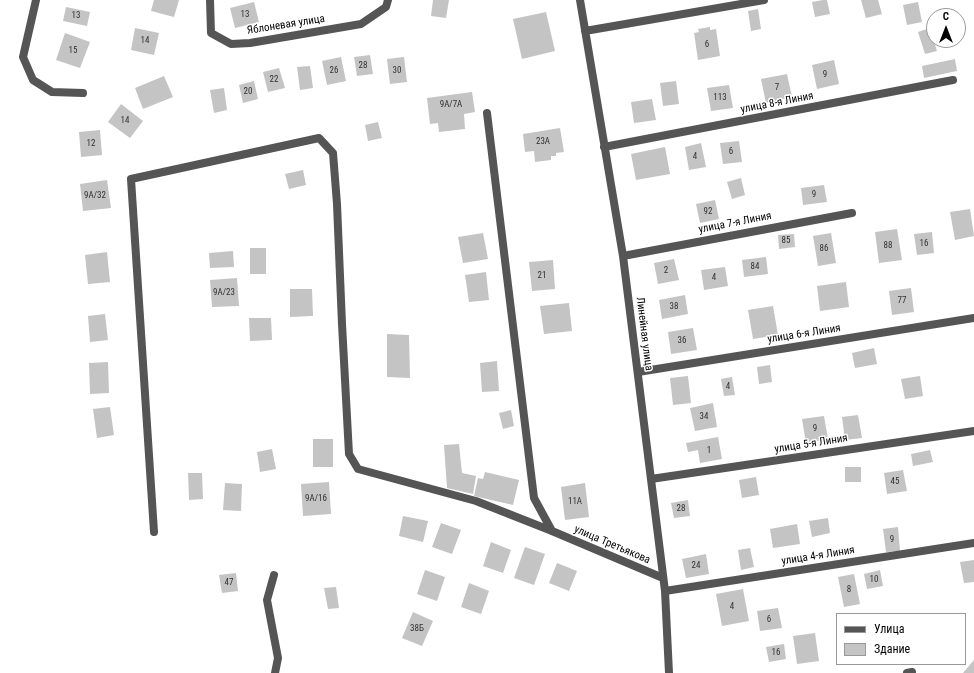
<!DOCTYPE html>
<html>
<head>
<meta charset="utf-8">
<style>
  body { margin:0 }
  #map { position:relative; width:974px; height:673px; overflow:hidden; background:#fff; font-family:"Roboto Condensed",sans-serif }
  canvas { display:block }
  .legend { position:absolute; left:836px; top:613px; width:130px; height:52px; box-sizing:border-box; background:#fff; border:1px solid #999; margin:0; padding:5px 7px; list-style:none; font-size:12px; color:#000 }
  .legend li { display:flex; align-items:center; gap:8px; height:20px }
  .legend b { width:20px; border:1px solid #999 }
  .north { position:absolute; left:926px; top:8px; width:40px; height:40px; box-sizing:border-box; background:#fff; border:1px solid #999; border-radius:50%; rotate:0deg; font-size:11px; font-weight:700; line-height:16px; text-align:center; color:#000 }
  .north::after { content:''; display:block; margin:auto; width:14px; height:18px; background:#000; clip-path:polygon(50% 0,100% 100%,50% 72%,0 100%) }
</style>
</head>
<body>
<div id="map">
<canvas width="974" height="673"></canvas>
<ul class="legend">
<li><b style="height:5px;background:#555"></b>Улица</li>
<li><b style="height:11px;background:#c4c4c4"></b>Здание</li>
</ul>
<div class="north">С</div>
</div>
<script>
const c = document.querySelector('canvas').getContext('2d');
c.lineJoin = 'round';
function fill(path, color) { c.fillStyle = color; c.fill(path, 'evenodd'); }
const poly = rows => new Path2D(rows.map(r => 'M' + r).join(''));
function trace(path, color, width, dash) { c.strokeStyle = color; c.lineWidth = width; c.lineCap = dash ? 'butt' : 'round'; c.setLineDash(dash || []); c.stroke(path); }
function drawText(font, color, halo, rows, align = 'center') {
  c.font = font + ' "Roboto Condensed",sans-serif'; c.lineWidth = 3; c.setLineDash([]); c.textBaseline = 'middle'; c.strokeStyle = halo; c.fillStyle = color; for (const [text, x, y, turn = 0] of rows) {
    c.save(); c.translate(x, y); c.rotate((+turn || 0) * Math.PI / 180); c.textAlign = isNaN(turn) ? turn : align; if (halo) c.strokeText(text, 0, 0); c.fillText(text, 0, 0); c.restore();
  }
}
fill(poly([
  [154,0,179,0,174,17,151,11],
  [433,0,449,0,446,18,431,16],
  [823,0,827,0,830,14,815,17,812,2],
  [861,0,878,0,882,14,866,18],
  [254,2,259,22,235,28,230,8],
  [918,2,922,22,907,25,903,5],
  [66,7,90,12,87,26,63,21],
  [758,9,761,29,751,31,748,11],
  [546,12,555,51,522,59,513,19],
  [710,27,710,30,716,29,720,56,698,60,694,33,699,32,698,29],
  [135,28,159,33,154,55,131,50],
  [930,28,937,51,925,54,918,32],
  [65,33,90,42,80,68,56,60],
  [370,55,373,74,357,76,354,57],
  [341,57,346,81,327,85,322,61],
  [404,57,407,82,390,84,387,59],
  [955,59,957,71,924,78,922,66],
  [834,60,839,84,817,89,812,65],
  [310,66,313,88,300,90,297,67],
  [279,68,285,88,268,92,263,72],
  [787,74,792,97,766,103,761,79],
  [164,76,173,97,143,109,135,88],
  [254,81,258,99,243,103,239,85],
  [676,81,679,104,663,106,660,83],
  [729,85,733,108,711,111,707,88],
  [224,88,227,110,214,113,210,90],
  [472,92,475,112,464,114,465,129,439,132,438,123,430,124,427,98],
  [652,99,656,120,634,123,631,102],
  [121,104,143,121,130,138,108,122],
  [378,122,382,138,368,141,365,125],
  [560,128,564,152,556,153,556,156,551,156,551,160,535,162,534,151,525,152,523,134],
  [100,130,102,155,81,157,79,132],
  [739,141,742,162,723,164,720,143],
  [701,143,706,167,689,170,685,147],
  [665,147,670,174,636,180,631,154],
  [303,170,306,185,289,189,285,174],
  [741,178,745,195,732,199,727,182],
  [107,180,111,208,83,211,80,184],
  [824,185,827,202,803,205,801,188],
  [715,200,719,219,700,223,696,204],
  [970,209,974,236,955,240,950,212],
  [897,229,902,260,879,263,875,232],
  [932,232,934,253,917,255,914,234],
  [483,233,488,259,463,263,458,237],
  [831,233,836,263,818,266,813,236],
  [794,234,795,247,779,249,778,235],
  [250,248,266,248,266,274,250,274],
  [233,251,234,267,210,268,209,253],
  [107,252,110,282,88,284,85,255],
  [766,257,768,274,744,277,742,260],
  [674,259,679,280,658,284,654,263],
  [553,260,555,289,532,291,529,262],
  [725,267,728,286,704,290,701,270],
  [486,272,489,300,469,302,465,275],
  [237,278,239,306,212,307,210,280],
  [846,282,849,307,820,311,817,286],
  [911,288,914,312,892,315,889,291],
  [290,289,312,289,313,316,290,317],
  [685,295,688,314,662,319,659,300],
  [569,303,572,331,544,334,540,306],
  [773,306,778,335,753,339,748,310],
  [105,314,108,340,90,342,88,316],
  [249,318,271,318,272,340,250,341],
  [693,328,697,350,671,354,668,332],
  [387,334,409,335,410,378,387,377],
  [874,348,877,364,855,368,852,353],
  [497,361,499,391,482,392,480,363],
  [108,362,109,393,90,394,89,363],
  [770,365,772,382,759,384,757,367],
  [688,376,691,403,673,405,670,378],
  [920,376,923,396,905,399,901,379],
  [732,377,735,395,724,396,721,379],
  [713,403,717,427,695,431,690,408],
  [110,407,114,435,97,438,93,409],
  [511,410,514,426,503,429,499,413],
  [858,415,862,438,845,440,842,417],
  [824,416,828,439,806,443,802,419],
  [718,437,722,459,700,463,698,450,688,452,686,443],
  [313,439,333,439,333,467,313,467],
  [459,444,462,473,476,476,473,494,447,488,444,445],
  [272,449,276,469,260,472,257,452],
  [930,450,933,462,913,466,911,454],
  [845,467,861,467,861,482,845,482],
  [903,470,907,491,887,494,884,473],
  [485,472,519,480,513,505,474,496,478,478,483,479],
  [188,473,202,473,203,499,189,500],
  [756,477,759,495,742,498,739,480],
  [329,482,331,514,303,516,301,484],
  [225,483,242,484,241,511,223,510],
  [585,483,589,517,565,520,561,487],
  [688,500,690,516,674,518,671,503],
  [403,516,428,521,423,542,399,536],
  [828,518,830,533,812,537,809,521],
  [441,523,461,530,452,554,432,547],
  [797,524,800,544,773,548,770,529],
  [898,527,900,551,886,552,883,529],
  [491,542,511,550,503,573,483,566],
  [525,547,545,554,534,585,514,578],
  [750,548,754,567,741,570,738,550],
  [706,554,709,574,686,578,682,559],
  [974,560,974,582,964,583,960,562],
  [557,563,577,571,569,591,549,583],
  [425,570,445,577,437,601,417,594],
  [880,570,883,586,867,589,864,574],
  [236,573,238,591,222,593,219,575],
  [854,574,860,604,844,607,838,577],
  [469,583,489,591,481,614,461,607],
  [336,587,339,608,328,609,324,588],
  [743,589,749,621,722,626,716,594],
  [778,608,782,628,760,631,757,611],
  [413,612,433,621,422,646,402,638],
  [815,633,819,661,797,664,793,636],
  [784,644,786,659,769,662,766,647],
  [974,660,974,673,963,673]
]), '#c4c4c4');
trace(poly([
  [36,0,23,57,33,80,52,92,83,93],
  [210,0,211,33,231,44,250,43,361,24,386,7,388,0],
  [580,0,623,256,665,591,669,673],
  [585,31,764,0],
  [487,113,534,498,552,531],
  [604,147,953,80],
  [623,256,852,213],
  [638,372,974,318],
  [651,479,974,431],
  [154,532,131,179,319,138,333,153,337,204,342,324,349,454,358,469,476,501,552,531,663,578],
  [274,575,267,600,278,658,275,673],
  [665,591,974,543],
  [907,673,912,672]
]), '#555', 8);
drawText('9px', '#313131', null, [
  ["13",245,15],
  ["13",76,16],
  ["14",145,41],
  ["6",707,45],
  ["15",73,51],
  ["28",363,66],
  ["26",334,71],
  ["30",397,71],
  ["9",825,75],
  ["22",274,80],
  ["7",777,88],
  ["20",248,92],
  ["113",720,98],
  ["9А/7А",451,105],
  ["14",125,121],
  ["23А",543,142],
  ["12",91,144],
  ["6",731,152],
  ["4",695,157],
  ["9",814,195],
  ["9А/32",95,196],
  ["92",708,212],
  ["85",786,241],
  ["16",924,244],
  ["88",888,246],
  ["86",824,249],
  ["84",755,267],
  ["2",666,271],
  ["21",542,276],
  ["4",714,278],
  ["9А/23",224,293],
  ["77",902,301],
  ["38",674,307],
  ["36",682,341],
  ["4",728,387],
  ["34",704,417],
  ["9",815,429],
  ["1",709,451],
  ["45",895,482],
  ["9А/16",316,499],
  ["11А",575,502],
  ["28",681,509],
  ["9",892,540],
  ["24",696,566],
  ["10",874,580],
  ["47",229,583],
  ["8",849,590],
  ["4",732,607],
  ["6",769,620],
  ["38Б",417,629],
  ["16",776,653]
]);
drawText('11px', '#000', '#fff', [
  ["Яблоневая улица",286,25,-9],
  ["улица 8-я Линия",777,103,-11],
  ["улица 7-я Линия",735,223,-11],
  ["Линейная улица",644,334,83],
  ["улица 6-я Линия",804,334,-9],
  ["улица 5-я Линия",811,444,-9],
  ["улица Третьякова",612,545,23],
  ["улица 4-я Линия",818,556,-9]
]);
</script>
</body>
</html>
